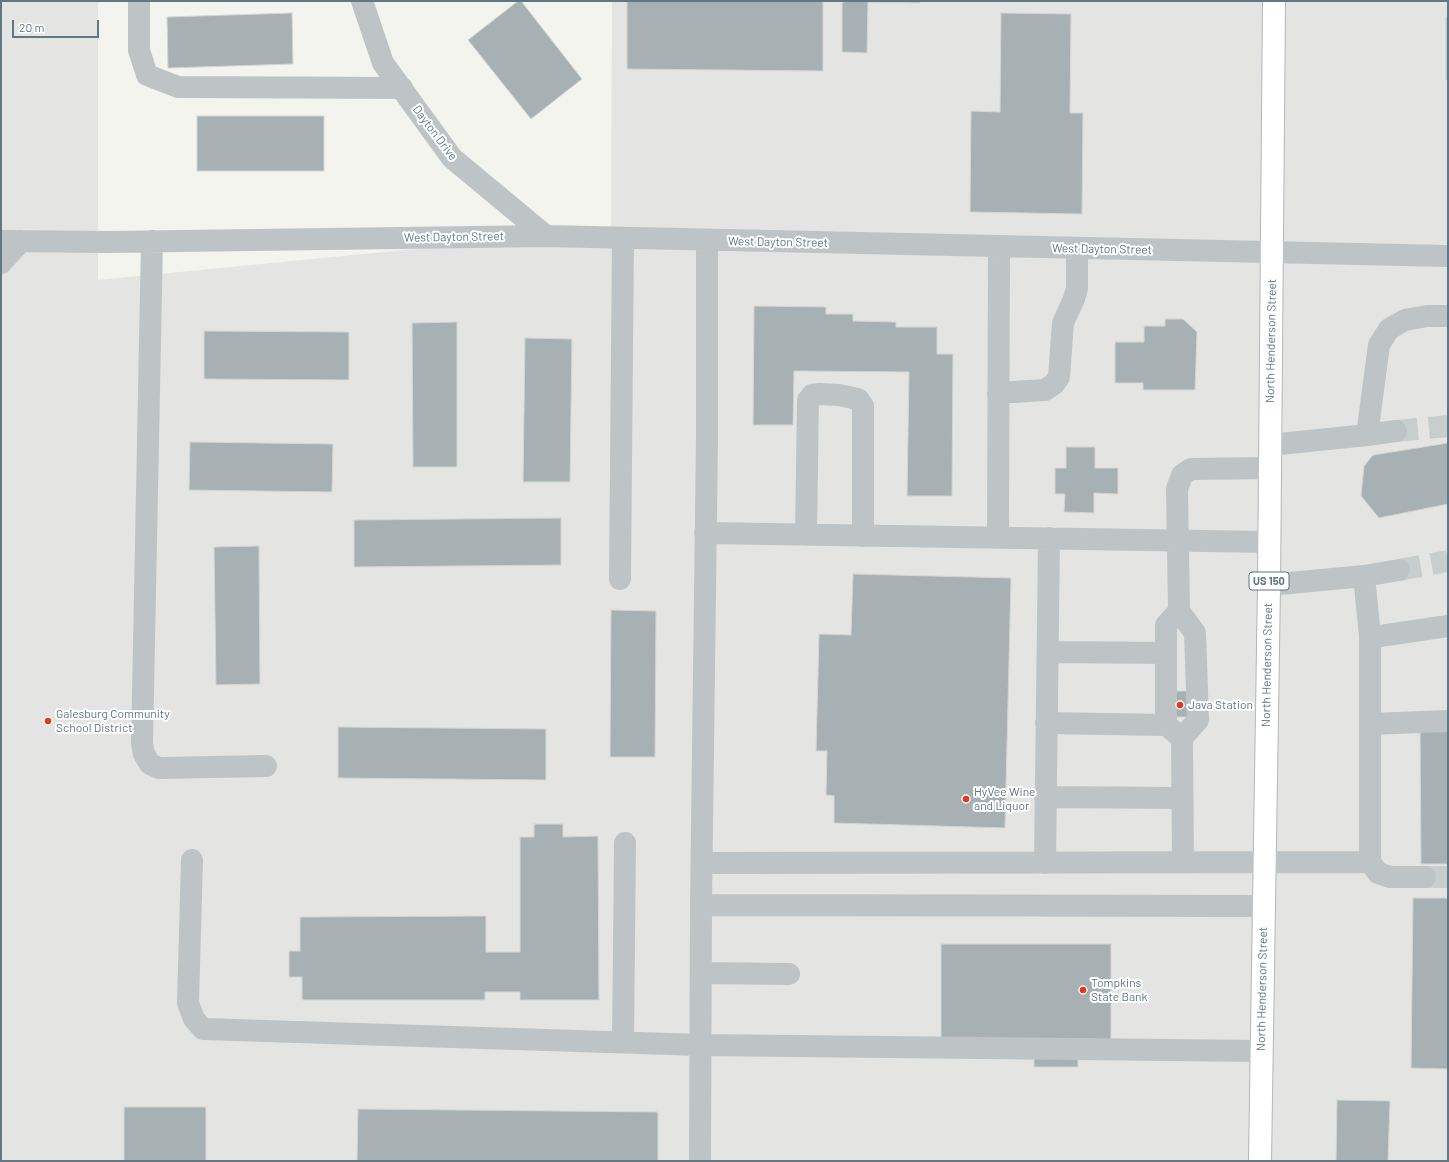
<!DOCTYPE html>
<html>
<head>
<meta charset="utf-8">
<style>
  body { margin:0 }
  #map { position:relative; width:1449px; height:1162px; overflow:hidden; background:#f4f4ef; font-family:Barlow,sans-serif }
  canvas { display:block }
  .frame { position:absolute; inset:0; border:2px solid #617782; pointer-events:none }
  .scale { position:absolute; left:12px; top:20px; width:87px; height:18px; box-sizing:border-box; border:2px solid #617782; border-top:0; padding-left:5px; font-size:12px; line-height:14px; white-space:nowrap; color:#617782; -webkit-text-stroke:3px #fff; paint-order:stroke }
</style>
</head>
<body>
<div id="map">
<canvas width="1449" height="1162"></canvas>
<div class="frame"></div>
<div class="scale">20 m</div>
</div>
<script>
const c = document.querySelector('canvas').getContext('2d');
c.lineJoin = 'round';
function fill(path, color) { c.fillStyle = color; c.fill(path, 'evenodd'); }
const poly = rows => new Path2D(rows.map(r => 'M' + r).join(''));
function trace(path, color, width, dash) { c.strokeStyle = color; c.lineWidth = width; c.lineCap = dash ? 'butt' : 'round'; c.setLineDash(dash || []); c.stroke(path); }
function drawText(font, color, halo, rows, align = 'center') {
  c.font = font + ' Barlow,sans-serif'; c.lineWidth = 4; c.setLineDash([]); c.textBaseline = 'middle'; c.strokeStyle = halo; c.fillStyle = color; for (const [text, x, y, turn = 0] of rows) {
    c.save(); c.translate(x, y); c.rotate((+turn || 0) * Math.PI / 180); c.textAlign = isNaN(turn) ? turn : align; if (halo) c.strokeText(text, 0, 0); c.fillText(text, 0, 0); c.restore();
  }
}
fill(poly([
  [1,1,98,1,98,280,546,236,611,238,612,1,1448,1,1448,1161,1,1161]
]), '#e4e5e3');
const building = poly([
  [518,1,521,1,582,79,531,119,468,40,518,1],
  [627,1,823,1,823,71,627,69,627,1],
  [845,1,920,1,920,3,868,2,867,53,842,52,842,2,845,2,845,1],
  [292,13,293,64,168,68,167,17,292,13],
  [1001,13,1071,14,1070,113,1083,113,1082,214,970,212,971,111,1000,112,1001,13],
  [1446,17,1448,17,1448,80,1446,80,1446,17],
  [197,116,324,116,324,171,197,171,197,116],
  [754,306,826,307,826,314,853,314,853,321,896,322,896,327,937,327,937,354,953,354,952,496,907,496,909,372,794,371,793,425,753,425,754,306],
  [1165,319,1183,319,1197,332,1195,390,1143,390,1143,383,1115,383,1115,342,1144,342,1144,326,1165,326,1165,319],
  [457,322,457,467,413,467,412,323,457,322],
  [204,331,349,332,349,380,204,379,204,331],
  [525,338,572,339,570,482,523,482,525,338],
  [190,442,333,444,332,492,189,490,190,442],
  [1448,443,1448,504,1379,518,1361,496,1364,466,1373,455,1448,443],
  [1066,447,1095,447,1095,468,1118,468,1118,494,1094,493,1094,513,1064,512,1065,494,1055,494,1055,468,1066,468,1066,447],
  [561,518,561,565,354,567,354,520,561,518],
  [259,546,260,684,216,685,214,547,259,546],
  [853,574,1011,578,1005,828,834,823,834,796,826,795,827,751,816,751,819,634,851,635,853,574],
  [611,610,656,611,655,757,610,757,611,610],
  [1174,691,1191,691,1191,717,1174,717,1174,691],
  [1420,726,1448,726,1448,864,1421,864,1420,726],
  [338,727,546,729,546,780,338,778,338,727],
  [534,824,563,824,563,837,598,836,599,1000,520,1000,520,992,485,992,485,1000,302,1000,302,977,289,977,289,951,300,951,300,917,486,916,486,952,520,952,520,837,534,837,534,824],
  [1413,898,1448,898,1448,1069,1411,1068,1413,898],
  [941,944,1111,944,1111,1042,1078,1042,1078,1067,1034,1067,1034,1042,941,1042,941,944],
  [1337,1100,1390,1101,1388,1161,1336,1161,1337,1100],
  [124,1107,206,1107,206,1161,124,1161,124,1107],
  [358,1109,658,1112,658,1161,357,1161,358,1109]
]);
fill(building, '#a7b1b4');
trace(building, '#d5d5d2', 1);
trace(poly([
  [1396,431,1448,426],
  [1399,570,1448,561],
  [1425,877,1448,877]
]), '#c8cece', 22, [22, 11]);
const major = poly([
  [1260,1161,1269,585,1274,1]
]);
trace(major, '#b2b7ba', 24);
trace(poly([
  [139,1,139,50,147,75,178,87,402,88],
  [362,1,383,63,452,158,546,236],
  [1,241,108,242,546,236,1448,256],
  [152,241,142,743,144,754,150,764,159,768,266,766],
  [1,263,21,241],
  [998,393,1045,390,1054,384,1059,377,1063,323,1074,299,1077,288,1077,249],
  [1367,435,1396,431],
  [1270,445,1367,435,1379,345,1389,329,1405,320,1427,316,1448,316],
  [705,533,1269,542],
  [806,535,808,400,812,395,820,394,839,395,858,399,863,406,863,536],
  [998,537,999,247],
  [1364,576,1399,570],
  [620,579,623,238],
  [1179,611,1166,625,1166,725,1182,738],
  [1370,636,1380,636,1448,626],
  [1048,652,1166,653],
  [1046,723,1166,725],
  [1370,724,1448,721],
  [1045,797,1182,798],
  [192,860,188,1003,194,1019,203,1029,701,1045,1261,1051],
  [1183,862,1182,738,1198,720,1195,633,1179,611,1177,489,1182,475,1191,469,1270,468],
  [1370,862,1378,873,1390,877,1425,877],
  [702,863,1370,862,1370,636,1364,576,1269,585],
  [1045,863,1049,538],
  [701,905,1263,906],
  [701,973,789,974],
  [623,1042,625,843],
  [700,1161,701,905,707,437,707,240]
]), '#bec4c6', 22);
trace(major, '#fff', 22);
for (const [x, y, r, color] of [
  [1180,705,4,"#ea3519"],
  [48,721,4,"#ea3519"],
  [966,799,4,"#ea3519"],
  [1083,990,4,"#ea3519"]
]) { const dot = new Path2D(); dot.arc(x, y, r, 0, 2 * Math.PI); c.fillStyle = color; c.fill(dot); trace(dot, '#fff', 1.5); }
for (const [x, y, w] of [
  [1269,581,40]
]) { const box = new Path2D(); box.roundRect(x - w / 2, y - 9, w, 18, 3); c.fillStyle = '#fff'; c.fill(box); trace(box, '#617782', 1); }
drawText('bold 11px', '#617782', null, [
  ["US 150",1269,581]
]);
drawText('12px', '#617782', '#fff', [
  ["Dayton Drive",435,133,53],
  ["West Dayton Street",454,237,-1],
  ["West Dayton Street",778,242,1],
  ["West Dayton Street",1102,249,1],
  ["North Henderson Street",1271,341,-89],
  ["North Henderson Street",1267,665,-89],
  ["North Henderson Street",1262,989,-89]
]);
drawText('12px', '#617782', '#fff', [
  ["Java Station",1188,705],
  ["Galesburg Community",56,714],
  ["School District",56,728],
  ["HyVee Wine",974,792],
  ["and Liquor",974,806],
  ["Tompkins",1091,983],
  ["State Bank",1091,997]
], 'left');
</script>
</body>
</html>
